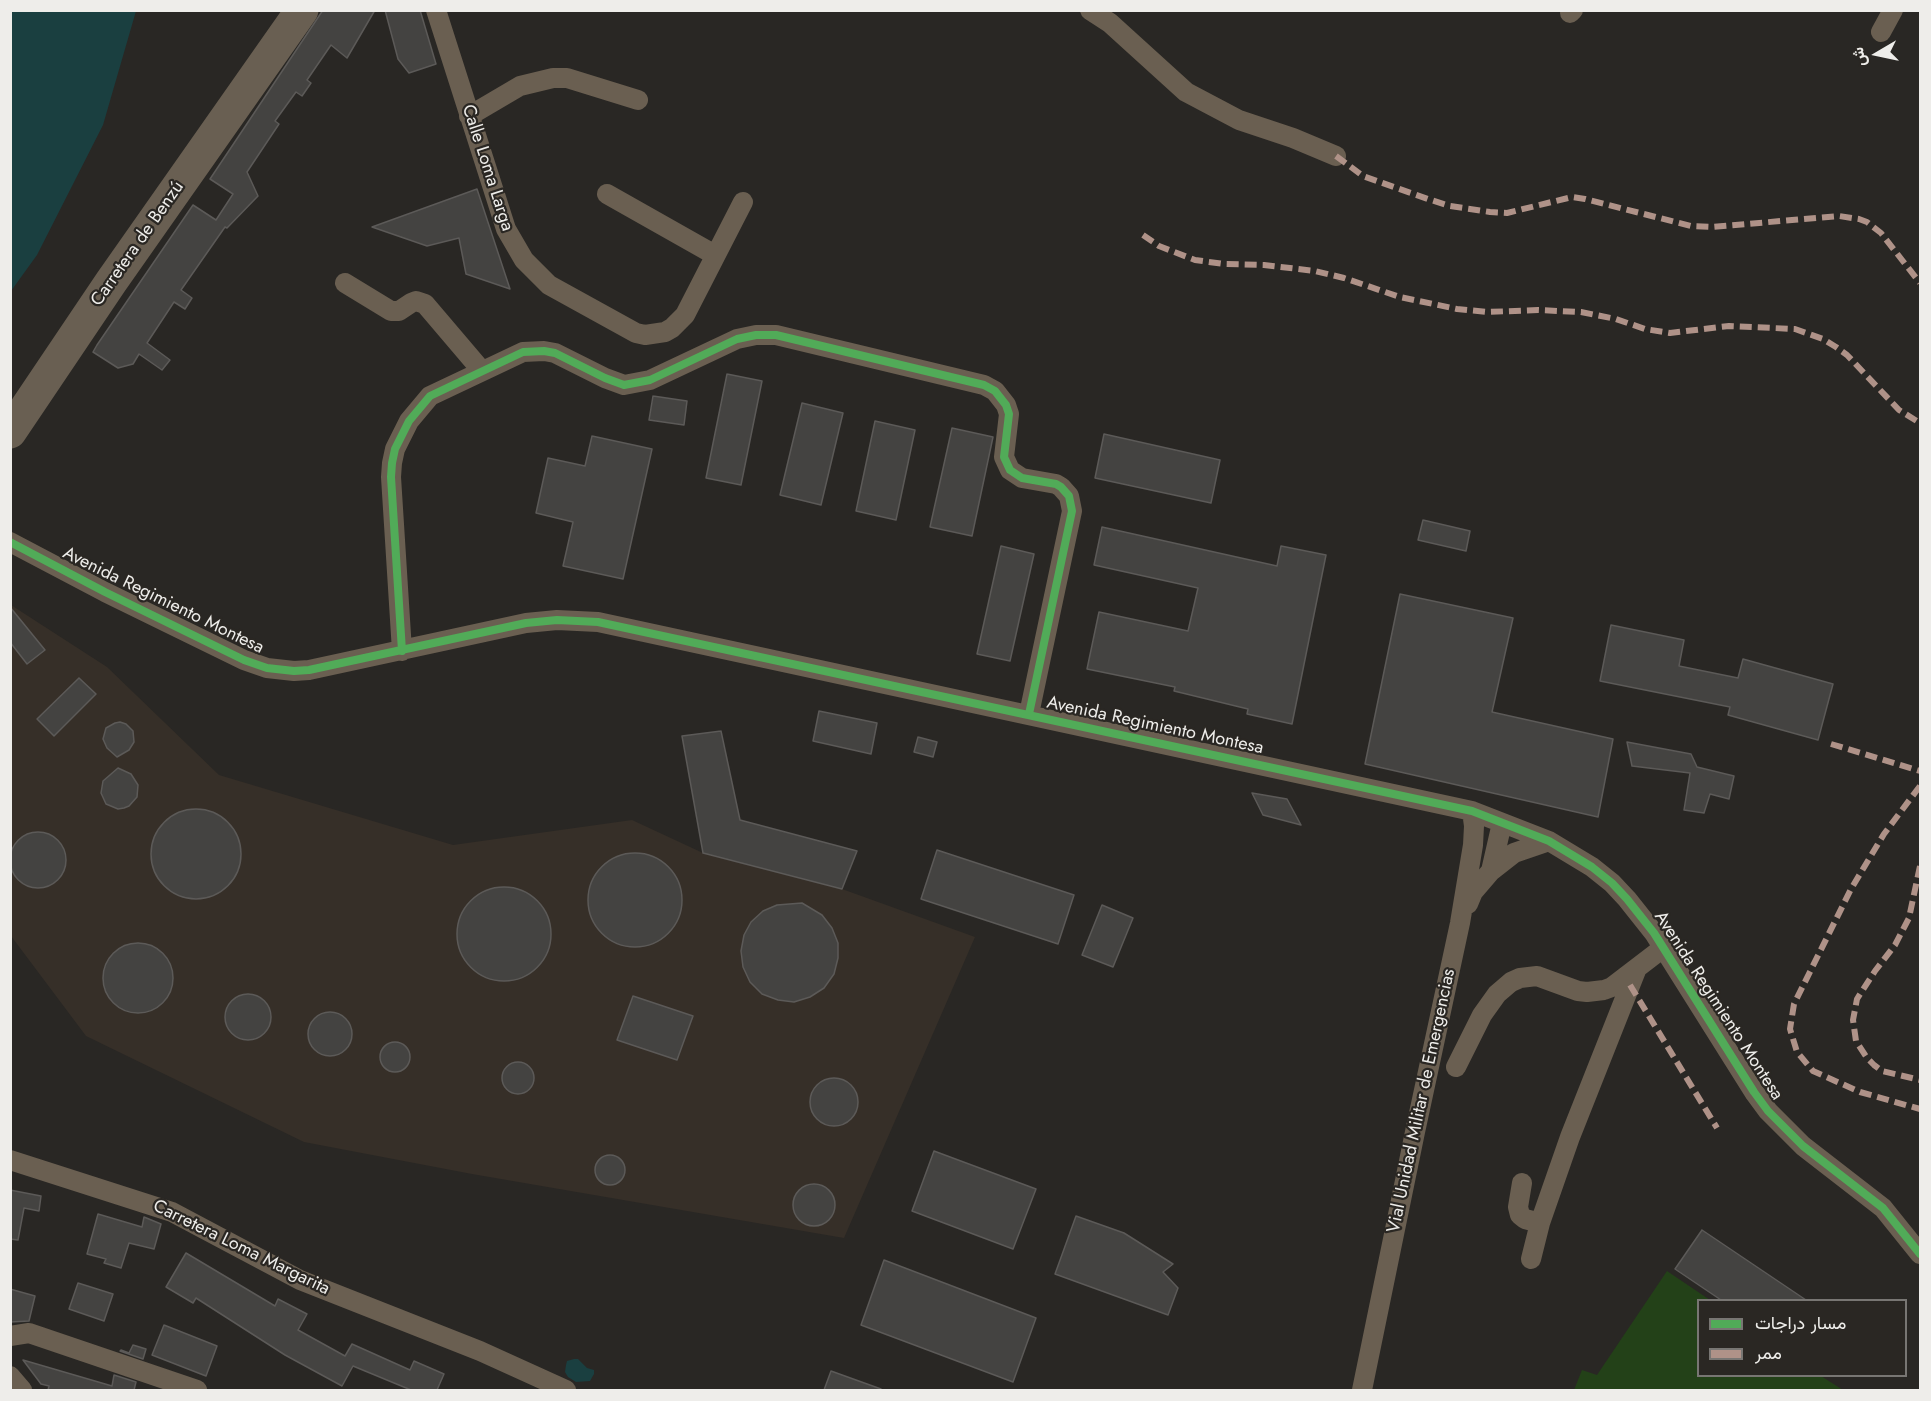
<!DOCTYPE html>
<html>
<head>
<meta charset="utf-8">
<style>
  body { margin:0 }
  #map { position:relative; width:1931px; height:1401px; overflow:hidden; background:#292724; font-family:Jost,Vazirmatn,sans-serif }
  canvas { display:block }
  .frame { position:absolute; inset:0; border:12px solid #eeedea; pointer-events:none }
  .legend { position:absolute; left:1697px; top:1299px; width:210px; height:78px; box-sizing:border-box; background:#2a2723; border:2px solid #787673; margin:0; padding:8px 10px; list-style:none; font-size:18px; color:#eeedea }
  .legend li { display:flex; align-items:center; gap:12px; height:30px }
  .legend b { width:30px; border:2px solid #787673 }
  .north { position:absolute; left:1847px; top:24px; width:60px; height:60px; -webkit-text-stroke:4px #2a2723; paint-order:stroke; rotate:261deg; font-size:16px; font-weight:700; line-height:24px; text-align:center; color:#eeedea }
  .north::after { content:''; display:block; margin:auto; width:21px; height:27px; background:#eeedea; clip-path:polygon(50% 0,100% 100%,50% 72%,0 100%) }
</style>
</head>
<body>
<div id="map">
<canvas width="1931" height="1401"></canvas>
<div class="frame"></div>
<ul class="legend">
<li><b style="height:8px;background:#51ab58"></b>مسار دراجات</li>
<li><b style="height:8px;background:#af9288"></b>ممر</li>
</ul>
<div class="north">ش</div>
</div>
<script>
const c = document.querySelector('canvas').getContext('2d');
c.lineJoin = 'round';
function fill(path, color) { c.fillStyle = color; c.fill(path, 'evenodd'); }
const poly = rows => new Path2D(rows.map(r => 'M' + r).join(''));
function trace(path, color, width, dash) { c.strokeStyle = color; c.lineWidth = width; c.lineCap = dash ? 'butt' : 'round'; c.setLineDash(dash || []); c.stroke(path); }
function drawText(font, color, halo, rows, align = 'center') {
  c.font = font + ' Jost,sans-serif'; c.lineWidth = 4.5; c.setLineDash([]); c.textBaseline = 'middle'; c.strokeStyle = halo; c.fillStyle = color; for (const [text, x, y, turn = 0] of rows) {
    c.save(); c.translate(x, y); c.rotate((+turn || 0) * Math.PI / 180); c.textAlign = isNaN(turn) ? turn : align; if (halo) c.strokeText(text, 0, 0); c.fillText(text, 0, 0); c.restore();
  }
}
fill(poly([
  [11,605,107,667,219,775,453,845,632,820,703,853,842,889,975,937,844,1238,472,1174,304,1142,86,1036,11,936]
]), '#362f28');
fill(poly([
  [1667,1271,1710,1300,1698,1300,1698,1376,1821,1376,1843,1390,1574,1390,1582,1370,1597,1375]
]), '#234118');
fill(poly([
  [11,10,136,11,103,125,37,255,11,291],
  [574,1359,578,1359,587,1368,594,1370,594,1374,590,1381,576,1382,568,1377,565,1372,566,1365,567,1361]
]), '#1a3f40');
const building = poly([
  [323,10,375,10,347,58,331,45,307,80,311,83,302,96,296,92,275,121,279,124,247,172,258,196,227,228,225,227,181,290,192,298,185,309,174,302,147,343,170,360,162,370,139,354,133,364,118,368,93,352,97,345,193,205,216,220,233,194,210,179,323,10],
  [385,10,420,10,436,64,409,73,398,59,385,10],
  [477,189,510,289,466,274,459,238,427,246,372,227,477,189],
  [727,374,762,381,741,485,706,478,727,374],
  [653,396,687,401,684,425,649,420,653,396],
  [802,403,843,413,821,505,780,495,802,403],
  [875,421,915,430,896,520,856,511,875,421],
  [952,428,993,437,972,536,930,527,952,428],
  [1104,434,1220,460,1211,503,1095,478,1104,434],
  [592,436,652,449,623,579,563,566,573,522,536,513,548,458,585,466,592,436],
  [1423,520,1470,531,1466,551,1418,540,1423,520],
  [1102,527,1277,566,1281,546,1326,555,1292,724,1247,714,1248,709,1174,691,1175,687,1087,669,1099,612,1188,631,1198,588,1094,565,1102,527],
  [1001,546,1034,554,1010,661,977,654,1001,546],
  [1400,594,1513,618,1492,712,1613,739,1598,817,1365,764,1400,594],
  [10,607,45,650,27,664,10,642,10,607],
  [1611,625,1684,640,1679,666,1738,678,1743,659,1833,684,1818,740,1728,715,1730,707,1600,681,1611,625],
  [79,678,96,694,54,736,37,719,79,678],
  [819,711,877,723,871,754,813,741,819,711],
  [120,722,126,724,133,731,134,742,129,750,117,757,107,748,103,739,106,728,115,723,120,722],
  [721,731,740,820,857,851,842,889,703,853,682,736,721,731],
  [918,737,937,742,933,757,914,752,918,737],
  [1627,742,1691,754,1697,767,1734,776,1729,799,1710,794,1704,813,1684,810,1690,773,1632,766,1627,742],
  [118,768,131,774,138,785,137,797,129,806,124,808,118,809,106,804,101,793,103,781,118,768],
  [1252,793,1287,799,1301,825,1263,815,1252,793],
  '151 854a45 45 0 1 1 90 0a45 45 0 1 1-90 0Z',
  '10 860a28 28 0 1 1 56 0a28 28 0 1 1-56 0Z',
  [937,850,1074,895,1058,944,921,899,937,850],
  '588 900a47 47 0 1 1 94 0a47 47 0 1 1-94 0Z',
  '457 934a47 47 0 1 1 94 0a47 47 0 1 1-94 0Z',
  [802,903,822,915,832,928,838,943,838,958,834,974,824,988,810,997,794,1002,778,1000,762,994,750,982,743,967,741,951,744,935,751,922,763,911,777,905,802,903],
  [1102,905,1133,918,1113,967,1082,955,1102,905],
  '103 978a35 35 0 1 1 70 0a35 35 0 1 1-70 0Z',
  '225 1017a23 23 0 1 1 46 0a23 23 0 1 1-46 0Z',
  [633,996,693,1016,677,1060,617,1040,633,996],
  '308 1034a22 22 0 1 1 44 0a22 22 0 1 1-44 0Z',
  '380 1057a15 15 0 1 1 30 0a15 15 0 1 1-30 0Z',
  '502 1078a16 16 0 1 1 32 0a16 16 0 1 1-32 0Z',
  '810 1102a24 24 0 1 1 48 0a24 24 0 1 1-48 0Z',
  [934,1151,1036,1189,1013,1249,912,1211,934,1151],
  '595 1170a15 15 0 1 1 30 0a15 15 0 1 1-30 0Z',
  '793 1205a21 21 0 1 1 42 0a21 21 0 1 1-42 0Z',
  [10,1190,41,1196,39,1211,24,1208,18,1240,10,1239,10,1190],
  [98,1214,142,1227,144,1217,161,1224,154,1249,129,1243,121,1268,104,1263,106,1259,87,1254,98,1214],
  [1076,1216,1124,1233,1173,1264,1163,1272,1178,1288,1168,1315,1055,1274,1076,1216],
  [1702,1230,1806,1300,1721,1300,1675,1269,1702,1230],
  [186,1253,275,1306,278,1299,307,1314,298,1330,345,1356,352,1344,410,1370,414,1361,444,1374,437,1390,411,1390,353,1366,342,1386,285,1355,196,1298,193,1303,166,1287,186,1253],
  [884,1260,1036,1318,1013,1382,861,1325,884,1260],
  [78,1283,113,1294,104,1321,69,1309,78,1283],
  [10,1289,35,1296,29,1321,10,1322,10,1289],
  [164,1325,217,1346,206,1376,152,1355,164,1325],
  [133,1345,146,1349,143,1359,120,1351,121,1350,129,1353,133,1345],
  [23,1360,112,1386,114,1375,136,1382,134,1390,48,1390,49,1386,41,1384,23,1360],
  [831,1371,881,1389,880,1390,824,1390,831,1371]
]);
fill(building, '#444341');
trace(building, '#5c5a58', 1.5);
trace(poly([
  [436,10,506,229,524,260,549,285,636,333,645,335,665,332,672,328,685,315,743,202],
  [1090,10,1110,23,1186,92,1239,120,1293,138,1336,156],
  [1570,13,1573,10],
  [1881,32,1893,10],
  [469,116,520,86,553,78,567,78,638,100],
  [607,194,715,255],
  [345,283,391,311,399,311,411,303,416,301,425,304,482,371],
  [10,542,105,592,244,660,267,668,294,671,309,670,526,623,557,620,598,622,1472,811,1549,841,1592,867,1612,883,1627,899,1654,933,1754,1092,1768,1111,1803,1146,1883,1208,1920,1254],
  [402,651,391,477,392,463,395,449,409,421,430,396,523,352,544,351,555,353,605,378,624,385,650,380,737,339,756,335,776,335,984,385,995,391,1006,405,1009,414,1004,457,1010,470,1022,478,1056,484,1061,487,1069,496,1072,511,1029,714],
  [1491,871,1502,823],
  [1468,904,1473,892,1491,871,1514,853,1549,841],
  [1456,1067,1482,1015,1497,994,1511,982,1520,978,1537,976,1578,991,1587,992,1604,990,1612,987,1663,948],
  [10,1160,172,1212,300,1280,480,1351,566,1390],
  [1522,1183,1518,1207,1520,1215,1525,1219,1540,1223],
  [1531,1259,1540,1223,1570,1137,1637,968],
  [10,1336,29,1333,197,1390],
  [10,1376,22,1390],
  [1362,1390,1415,1132,1460,923,1473,845,1474,826,1472,811]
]), '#6a5f51', 20);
trace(poly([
  [10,432,111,282,302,10]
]), '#695f52', 33);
trace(poly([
  [1336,156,1363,176,1428,199,1450,206,1490,212,1507,213,1572,197,1585,199,1691,226,1712,227,1839,216,1859,219,1867,222,1881,233,1920,283],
  [1143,235,1159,246,1195,260,1224,264,1264,265,1315,271,1344,278,1400,297,1457,309,1487,312,1538,310,1581,312,1616,319,1645,329,1670,333,1729,326,1795,329,1823,339,1836,347,1847,355,1899,410,1920,423],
  [1831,744,1920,771],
  [1920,786,1884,834,1851,889,1794,1004,1790,1029,1797,1052,1813,1071,1860,1092,1920,1109],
  [1920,866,1909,918,1895,945,1875,971,1857,999,1853,1020,1856,1041,1867,1058,1874,1065,1882,1071,1920,1080],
  [1630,985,1717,1128]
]), '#af9288', 6, [12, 6]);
trace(poly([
  [10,542,105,592,244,660,267,668,294,671,309,670,526,623,557,620,598,622,1472,811,1549,841,1592,867,1612,883,1627,899,1654,933,1754,1092,1768,1111,1803,1146,1883,1208,1920,1254],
  [402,651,391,477,392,463,395,449,409,421,430,396,523,352,544,351,555,353,605,378,624,385,650,380,737,339,756,335,776,335,984,385,995,391,1006,405,1009,414,1004,457,1010,470,1022,478,1056,484,1061,487,1069,496,1072,511,1029,714]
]), '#51ab58', 8);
drawText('18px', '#eeedea', '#2a2723', [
  ["Calle Loma Larga",487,168,72],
  ["Carretera de Benzú",138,244,-55],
  ["Avenida Regimiento Montesa",163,601,26],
  ["Avenida Regimiento Montesa",1155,726,12],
  ["Avenida Regimiento Montesa",1718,1006,57],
  ["Vial Unidad Militar de Emergencias",1422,1101,-78],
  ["Carretera Loma Margarita",241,1248,26]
]);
</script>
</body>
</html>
